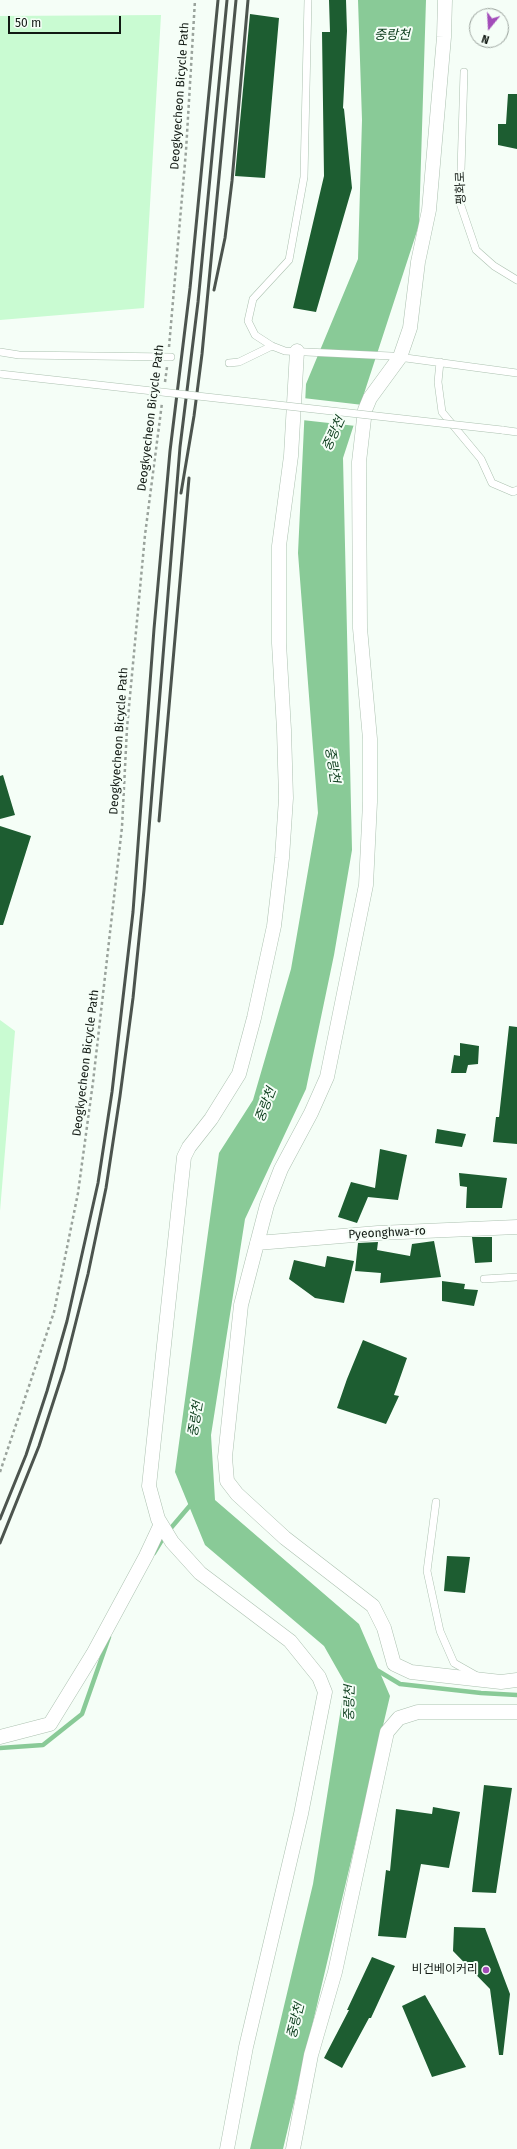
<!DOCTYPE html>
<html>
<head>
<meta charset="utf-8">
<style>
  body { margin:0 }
  #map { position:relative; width:517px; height:2149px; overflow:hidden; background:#f5fef7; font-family:"Fira Sans",sans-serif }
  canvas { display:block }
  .north { position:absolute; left:469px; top:8px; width:40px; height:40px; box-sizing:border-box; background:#f5fef7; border:1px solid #9aa29c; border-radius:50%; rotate:198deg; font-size:11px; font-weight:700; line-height:16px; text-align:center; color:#111913 }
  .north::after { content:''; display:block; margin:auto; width:14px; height:18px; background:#a24cb9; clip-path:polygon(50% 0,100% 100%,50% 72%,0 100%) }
  .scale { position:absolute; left:8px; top:16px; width:113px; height:18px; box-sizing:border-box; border:2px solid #111913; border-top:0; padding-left:5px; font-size:12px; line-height:14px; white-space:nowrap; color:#111913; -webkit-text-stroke:3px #f5fef7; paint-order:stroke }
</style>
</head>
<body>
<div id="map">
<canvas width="517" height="2149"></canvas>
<div class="north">N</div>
<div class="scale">50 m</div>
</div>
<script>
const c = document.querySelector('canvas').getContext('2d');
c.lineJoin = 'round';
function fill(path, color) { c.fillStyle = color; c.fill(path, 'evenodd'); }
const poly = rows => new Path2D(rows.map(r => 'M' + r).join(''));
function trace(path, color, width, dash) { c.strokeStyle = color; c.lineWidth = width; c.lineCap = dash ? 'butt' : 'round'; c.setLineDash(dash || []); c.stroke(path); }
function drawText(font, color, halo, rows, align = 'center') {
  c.font = font + ' "Fira Sans","Noto Sans KR",sans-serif'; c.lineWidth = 4; c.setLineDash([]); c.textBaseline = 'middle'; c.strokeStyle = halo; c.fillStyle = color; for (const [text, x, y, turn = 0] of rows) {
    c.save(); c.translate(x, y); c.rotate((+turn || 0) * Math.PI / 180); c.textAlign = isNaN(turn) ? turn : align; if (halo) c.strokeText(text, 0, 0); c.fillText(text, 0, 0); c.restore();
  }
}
fill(poly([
  [161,15,144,308,0,320,0,16],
  [0,1020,15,1031,0,1211]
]), '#c9fbd2');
fill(poly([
  [358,0,426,0,419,225,343,458,352,850,334,955,306,1089,245,1219,211,1435,215,1500,359,1624,390,1696,283,2149,250,2149,313,1884,345,1683,324,1646,205,1545,175,1472,219,1153,253,1100,291,969,318,813,298,553,306,384,358,259,362,120]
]), '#89ca97');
fill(poly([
  [303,398,363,405,356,426,302,420]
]), '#f5fef7');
trace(poly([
  [154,1553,165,1535,193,1502],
  [375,1669,400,1684,481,1693,517,1695],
  [0,1748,43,1745,82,1714,109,1637]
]), '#89ca97', 4.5);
fill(poly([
  [329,0,346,0,347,31,343,108,344,109,352,188,316,312,293,308,324,176,322,32,330,32],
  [250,14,279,18,265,178,235,176],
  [508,94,517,94,517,149,498,145,498,124,506,124],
  [3,775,15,815,0,819,0,776],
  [0,826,31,836,3,925,0,925],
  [509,1026,517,1027,517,1144,493,1142,496,1117,499,1117],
  [460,1043,479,1046,478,1064,468,1065,466,1073,451,1073,454,1055,460,1056],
  [437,1129,466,1134,462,1147,435,1143],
  [380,1149,407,1155,398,1200,368,1197,357,1223,338,1217,351,1182,375,1188],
  [459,1173,507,1178,502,1208,466,1208,467,1187,460,1186],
  [472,1237,492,1237,492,1262,475,1263],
  [434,1241,441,1277,380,1283,381,1273,355,1271,358,1243,378,1242,377,1250,410,1256,412,1244],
  [327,1256,354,1261,344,1303,315,1298,289,1279,294,1260,325,1267],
  [442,1281,465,1284,464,1289,478,1290,474,1306,442,1301],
  [363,1340,407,1358,394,1395,399,1396,386,1424,337,1408,347,1379],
  [447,1556,470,1557,465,1593,444,1591],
  [484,1785,512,1788,496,1893,472,1892],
  [433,1807,460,1812,449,1868,421,1864,406,1938,378,1936,386,1870,390,1871,396,1809,432,1814],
  [454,1927,485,1928,510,1994,503,2055,499,2055,490,1989,453,1951],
  [372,1957,395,1966,371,2018,369,2018,342,2068,324,2058,349,2010,347,2010],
  [425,1995,466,2067,432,2077,402,2006]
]), '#1d5d31');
const service = poly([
  [308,0,304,177,289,260,253,299,248,321,255,335,272,346,285,351,391,356,517,373],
  [464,72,460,203,476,250,494,266,517,280],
  [0,352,19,355,171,357],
  [440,362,438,382,442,412,481,459,492,483,513,492,517,490],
  [229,363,239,362,272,346],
  [502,430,517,432],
  [484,1279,517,1277],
  [436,1502,427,1571,440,1631,454,1663,477,1676]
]);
const minor = poly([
  [445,0,444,37,429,210,418,262,410,328,400,357,370,398,365,410,359,462,360,628,370,739,370,802,366,885,327,1077,311,1113,281,1169,267,1205,241,1305,225,1457,227,1481,237,1494,285,1538,373,1606,384,1628,394,1664,411,1672,501,1682,517,1680],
  [257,1243,378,1233,517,1227],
  [0,1737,50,1724,93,1654,146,1556,161,1524],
  [227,2149,246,2047,301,1814,325,1692,319,1677,290,1641,200,1573,172,1542,158,1519,149,1486,184,1157,189,1147,211,1119,239,1074,254,1018,274,926,282,858,286,798,284,730,279,643,279,546,291,456,297,351],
  [293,2149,311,2055,335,1972,387,1732,399,1718,418,1712,517,1712]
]);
trace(service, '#acc1b0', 8);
trace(minor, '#acc1b0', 15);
trace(poly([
  [169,347,186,151,195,0],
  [165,382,167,367],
  [0,1472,54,1312,78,1193,93,1082,122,827,127,728,145,535,162,403]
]), '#9aa39c', 2.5, [3, 3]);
trace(service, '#fff', 7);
trace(minor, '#fff', 14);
trace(poly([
  [214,290,225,238,232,181,248,0],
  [181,493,194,416,202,354,236,0],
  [159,821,189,478],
  [0,1519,26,1455,47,1391,67,1321,98,1183,112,1092,133,912,154,629,170,451,190,288,218,0],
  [0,1543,39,1446,64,1369,88,1274,106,1188,120,1096,133,998,144,890,180,447,198,302,227,0]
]), '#4c544e', 3);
const serviceBridge = poly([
  [0,374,502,430]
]);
trace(serviceBridge, '#acc1b0', 8, []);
trace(serviceBridge, '#fff', 7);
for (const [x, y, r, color] of [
  [486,1970,4,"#a24cb9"]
]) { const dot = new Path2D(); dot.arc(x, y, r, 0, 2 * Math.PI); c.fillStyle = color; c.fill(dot); trace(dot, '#f5fef7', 1.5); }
drawText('12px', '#111913', '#f5fef7', [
  ["Deogkyecheon Bicycle Path",180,96,-86],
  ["평화로",461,188,-92],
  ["Deogkyecheon Bicycle Path",151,418,-83],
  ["Deogkyecheon Bicycle Path",119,741,-86],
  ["Deogkyecheon Bicycle Path",86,1063,-83],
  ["Pyeonghwa-ro",387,1233,-3]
]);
drawText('12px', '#111913', '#f5fef7', [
  ["비건베이커리",478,1970]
], 'right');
drawText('italic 13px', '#104020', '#f5fef7', [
  ["중랑천",392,35],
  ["중랑천",334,434,-65],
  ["중랑천",332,765,81],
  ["중랑천",266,1105,-69],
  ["중랑천",196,1419,-81],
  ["중랑천",350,1703,-89],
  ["중랑천",296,2021,-76]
]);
</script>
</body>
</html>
